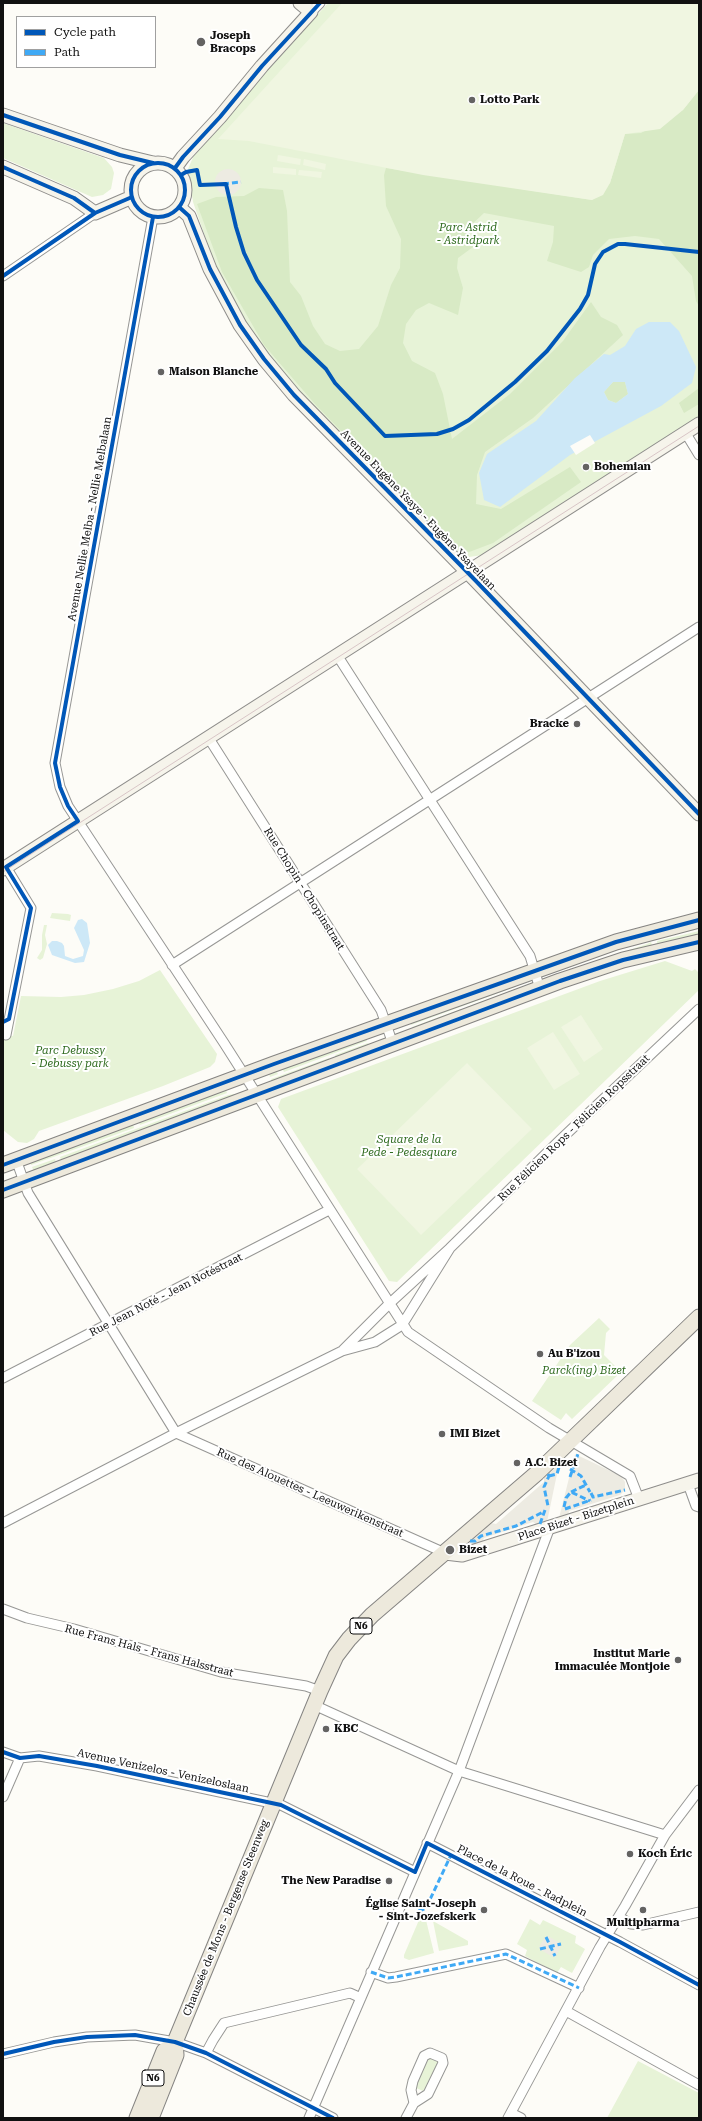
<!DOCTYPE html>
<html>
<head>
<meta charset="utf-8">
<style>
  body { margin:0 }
  #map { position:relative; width:702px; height:2121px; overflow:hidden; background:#fdfcf7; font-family:"Roboto Serif",serif }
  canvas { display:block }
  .frame { position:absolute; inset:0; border:4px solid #111; pointer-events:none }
  .legend { position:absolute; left:16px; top:16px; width:140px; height:52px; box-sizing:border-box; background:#fff; border:1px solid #a0a0a0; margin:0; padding:5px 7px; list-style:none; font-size:12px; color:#111 }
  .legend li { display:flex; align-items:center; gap:8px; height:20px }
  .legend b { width:20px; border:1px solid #a0a0a0 }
</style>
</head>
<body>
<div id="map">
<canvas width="702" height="2121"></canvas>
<div class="frame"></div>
<ul class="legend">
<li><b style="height:5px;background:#0057b8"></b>Cycle path</li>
<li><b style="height:5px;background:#3fa9f5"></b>Path</li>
</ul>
</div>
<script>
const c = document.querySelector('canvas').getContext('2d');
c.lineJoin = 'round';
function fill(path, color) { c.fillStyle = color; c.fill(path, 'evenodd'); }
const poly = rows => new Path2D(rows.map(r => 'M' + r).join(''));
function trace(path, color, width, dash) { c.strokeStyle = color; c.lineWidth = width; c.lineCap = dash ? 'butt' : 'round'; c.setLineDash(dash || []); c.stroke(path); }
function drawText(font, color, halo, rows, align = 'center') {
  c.font = font + ' "Roboto Serif",serif'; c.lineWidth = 4; c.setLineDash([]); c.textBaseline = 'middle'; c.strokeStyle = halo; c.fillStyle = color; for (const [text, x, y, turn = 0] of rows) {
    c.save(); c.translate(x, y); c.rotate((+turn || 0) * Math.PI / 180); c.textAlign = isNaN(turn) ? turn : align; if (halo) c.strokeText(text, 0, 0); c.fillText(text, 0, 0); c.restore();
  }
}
fill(poly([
  [328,3,699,3,699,418,483,555,469,557,455,553,298,391,278,368,239,313,215,265,193,202,188,169,197,148],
  [3,123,104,158,112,167,114,173,111,189,103,195,92,197,3,158],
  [52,913,68,914,71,915,70,921,50,918],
  [44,925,47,925,45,935,47,944,43,958,40,960,37,958,42,950,42,935],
  [699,931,699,935,554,982,551,976,647,944,651,942,652,945,657,943,657,941],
  [665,961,692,971,695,969,699,973,699,990,397,1282,389,1281,278,1107,281,1099,600,981],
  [160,970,217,1054,215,1062,210,1067,163,1086,39,1131,34,1139,27,1143,18,1142,3,1130,3,1035,13,1036,21,996,61,997,84,995,113,989,139,981],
  [514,983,515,987,411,1025,409,1019],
  [516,989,517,993,414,1034,412,1027,461,1009,462,1012,468,1010,467,1007],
  [366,1037,367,1041,284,1072,283,1070,277,1072,278,1074,270,1077,268,1071],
  [368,1043,370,1047,273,1085,271,1079,329,1058,330,1060,336,1058,335,1055],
  [225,1087,227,1093,140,1125,139,1122,133,1124,134,1128,31,1165,29,1159],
  [234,1094,236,1099,35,1174,32,1167,55,1159,56,1162,61,1160,60,1157,228,1095],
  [599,1318,610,1329,606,1333,604,1355,621,1372,572,1419,566,1413,561,1420,532,1401,570,1345],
  [530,1919,540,1925,543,1920,576,1936,575,1943,585,1949,572,1973,561,1967,557,1973,525,1956,527,1950,517,1944],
  [419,1920,426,1920,434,1953,409,1960,404,1958,404,1955],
  [433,1921,468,1941,468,1945,439,1951],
  [431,2058,438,2061,439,2064,426,2090,423,2091,416,2088,416,2085,428,2059],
  [638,2061,699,2093,699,2118,607,2118]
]), '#e7f3d7');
fill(poly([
  [699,90,699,306,696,301,692,276,659,239,635,236,609,239,593,255,589,267,581,272,547,261,553,242,554,226,484,213,468,228,473,247,458,258,457,268,463,288,458,315,429,303,416,310,406,324,403,343,412,361,435,373,443,394,452,439,510,394,563,341,591,302,601,317,617,325,623,335,533,418,485,452,477,475,476,504,501,509,570,467,581,482,493,543,464,554,401,493,315,404,264,345,222,272,197,204,216,197,244,196,259,188,283,190,287,211,290,282,301,296,313,326,325,344,340,351,359,349,378,326,391,285,400,268,401,239,386,206,384,175,386,168,592,200,610,183,625,134,641,133,683,110],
  [613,382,625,382,628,394,616,403,608,400,604,392],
  [699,388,699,404,684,413,679,403]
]), '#d8eac5');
fill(poly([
  [342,3,699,3,699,90,683,110,660,129,625,134,610,183,603,195,592,200,423,175,249,141,218,139],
  [278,155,301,159,300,165,277,161],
  [304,159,326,164,325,170,303,165],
  [273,167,296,169,296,175,273,173],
  [299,170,322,172,321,178,298,175],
  [581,1015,603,1049,584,1062,561,1027],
  [553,1032,580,1074,554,1090,527,1048],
  [467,1063,532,1129,421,1235,357,1169]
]), '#f0f6e1');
fill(poly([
  '215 182a13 13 0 1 1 26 0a13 13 0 1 1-26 0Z',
  [575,1454,621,1476,625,1482,625,1490,620,1495,569,1511,568,1516,559,1518],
  [558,1463,560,1467,558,1474,557,1474,547,1522,537,1525,533,1522,484,1538,482,1543,465,1547,491,1523,496,1524,544,1482,544,1477],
  [548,1936,560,1943,561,1946,556,1956,553,1957,541,1950,539,1947,545,1937]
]), '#edebe2');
fill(poly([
  [649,322,670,322,679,331,696,367,692,383,661,406,570,455,500,507,484,500,479,473,487,454,536,421,575,378,604,354,610,355,625,346,636,329],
  [613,382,625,382,628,394,616,403,608,400,604,392],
  [82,919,87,923,90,943,84,962,75,963,52,955,48,945,52,941,57,941,62,943,64,946,65,956,73,959,83,956,84,950,74,928,78,920]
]), '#cde8f7');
fill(poly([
  [590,435,595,443,576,455,570,446]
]), '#fdfcf7');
const street = poly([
  [311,12,320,3],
  [153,217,55,763,60,787,68,806,224,1043,408,1332,549,1428,630,1476,639,1499],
  [3,276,95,213],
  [685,432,699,455],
  [337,655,530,956,540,989],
  [208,737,381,1010,393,1044],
  [172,965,699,627],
  [6,1035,31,908,6,867],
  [11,1162,18,1165,28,1193,176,1433,445,1553],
  [343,1350,389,1304,450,1248,560,1140,699,1009],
  [3,1378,329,1210],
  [688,1484,696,1506,699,1507],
  [3,1523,176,1433,342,1351,375,1342,402,1325,450,1248],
  [3,1609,27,1618,74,1629,221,1672,306,1686,320,1691],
  [314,1705,459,1771,665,1835],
  [3,1752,20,1758,39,1756,97,1766,281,1805,415,1872],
  [3,1797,20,1758],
  [427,1843,620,1942,699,1985],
  [619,1917,631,1924,643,1925,699,1912],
  [371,1972,388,1978,396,1977,506,1954,579,1988],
  [566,2011,699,2085],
  [206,2053,213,2040,224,2023,350,1993,361,1998],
  [3,2054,54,2042,87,2037,135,2035,175,2042,206,2053,333,2118],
  [511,2113,521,2118],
  [309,2118,459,1771,550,1527],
  [406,2118,414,2103,428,2094,443,2063,442,2058,430,2053,424,2056,413,2081,411,2090,414,2103],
  [508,2118,600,1947,625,1906,665,1835,699,1790]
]);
const secondary = poly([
  [3,115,120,155,153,163],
  '131 190a27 27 0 1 1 54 0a27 27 0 1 1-54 0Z',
  [3,167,74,198,95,213,132,197],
  [175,168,183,157,220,117,262,66,311,12,300,3],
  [179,207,189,216,210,269,240,325,264,359,294,395,476,581,699,814],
  [3,869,699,424],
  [445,1553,462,1555,699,1480]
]);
const primary = poly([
  [3,1165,274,1064,616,942,699,920],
  [3,1190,560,981,623,960,699,942],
  [137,2118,164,2051,175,2042],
  [151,2118,176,2055,175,2042,320,1691,336,1656,349,1639,372,1615,537,1473,699,1317]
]);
trace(street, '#979795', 11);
trace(secondary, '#8e8d8b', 15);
trace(primary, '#858482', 17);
trace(street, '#fffffe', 9);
trace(secondary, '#f6f4eb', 13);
trace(primary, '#ede9dc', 15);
trace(poly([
  [3,872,699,426]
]), '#d9c6c7', 1);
trace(poly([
  [223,184,241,182],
  [570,1469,581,1476,590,1492],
  [548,1474,549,1476,544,1487,548,1506],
  [549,1476,557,1474,559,1467,560,1467],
  [570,1477,578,1454],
  [571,1492,586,1485],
  [591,1493,593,1497,625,1490],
  [564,1507,566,1498,571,1492,590,1501],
  [565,1509,591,1500],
  [540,1524,545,1510],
  [470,1541,475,1541,481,1536,516,1526,543,1512],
  [402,1902,422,1910,426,1908,451,1855],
  [546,1937,555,1956],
  [540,1949,561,1944],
  [371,1972,388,1978,396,1977,506,1954,579,1988]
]), '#3fa9f5', 3, [6, 3]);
trace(poly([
  [3,115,120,155,153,163],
  '131 190a27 27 0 1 1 54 0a27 27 0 1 1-54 0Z',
  [3,167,74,198,95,213],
  [175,168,183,157,220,117,262,66,320,3],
  [181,175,186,172,197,170,200,185,226,184,236,227,244,253,257,280,301,345,326,369,335,383,385,436,437,434,453,429,469,420,515,382,547,351,580,309,588,295,595,264,603,252,618,244,625,244,699,252],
  [179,207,189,216,210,269,240,325,264,359,294,395,476,581,699,814],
  [3,276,95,213,132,197],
  [3,1022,9,1019,31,908,6,867,78,821,68,806,60,787,55,763,153,217],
  [3,1165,274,1064,616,942,699,920],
  [3,1190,560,981,623,960,699,942],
  [3,1752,20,1758,39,1756,97,1766,281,1805,415,1872,427,1843,620,1942,699,1985],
  [3,2054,54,2042,87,2037,135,2035,175,2042,206,2053,333,2118]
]), '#0057b8', 4);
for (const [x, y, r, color] of [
  [201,42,5,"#646362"],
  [472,100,4,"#646362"],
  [161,372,4,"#646362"],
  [586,467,4,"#646362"],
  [577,724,4,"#646362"],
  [540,1354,4,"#646362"],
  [442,1434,4,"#646362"],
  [517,1463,4,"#646362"],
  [450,1550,5,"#646362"],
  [678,1660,4,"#646362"],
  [326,1729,4,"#646362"],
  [630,1854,4,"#646362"],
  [389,1881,4,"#646362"],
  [484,1910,4,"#646362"],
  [643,1910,4,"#646362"]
]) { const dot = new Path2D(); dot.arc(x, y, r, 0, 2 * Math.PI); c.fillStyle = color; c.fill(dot); trace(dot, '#fff', 1.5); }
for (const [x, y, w] of [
  [361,1626,22],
  [153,2078,22]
]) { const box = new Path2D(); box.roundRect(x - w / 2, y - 8, w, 16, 3); c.fillStyle = '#fff'; c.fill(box); trace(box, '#111', 1); }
drawText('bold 10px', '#111', null, [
  ["N6",361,1626],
  ["N6",153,2078]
]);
drawText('bold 11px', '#111', '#fff', [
  ["Joseph",210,36],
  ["Bracops",210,49],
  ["Lotto Park",480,100],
  ["Maison Blanche",169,372],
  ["Bohemian",594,467],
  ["Bracke",569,724,"right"],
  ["Au B'izou",548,1354],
  ["IMI Bizet",450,1434],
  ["A.C. Bizet",525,1463],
  ["Bizet",459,1550],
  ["Institut Marie",670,1654,"right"],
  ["Immaculée Montjoie",670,1667,"right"],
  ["KBC",334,1729],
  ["Koch Éric",638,1854],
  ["The New Paradise",381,1881,"right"],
  ["Église Saint-Joseph",476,1904,"right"],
  ["- Sint-Jozefskerk",476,1917,"right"],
  ["Multipharma",643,1923,"center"]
], 'left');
drawText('italic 11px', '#2f6b1f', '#fff', [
  ["Parc Astrid",468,228],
  ["- Astridpark",468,241],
  ["Parc Debussy",70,1051],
  ["- Debussy park",70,1064],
  ["Square de la",409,1140],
  ["Pede - Pedesquare",409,1153],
  ["Parck(ing) Bizet",584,1371]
]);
drawText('11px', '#111', '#fff', [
  ["Avenue Eugène Ysaye - Eugène Ysayelaan",418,510,46],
  ["Avenue Nellie Melba - Nellie Melbalaan",90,519,-80],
  ["Rue Chopin - Chopinstraat",304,889,58],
  ["Rue Félicien Rops - Félicien Ropsstraat",574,1128,-44],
  ["Rue Jean Noté - Jean Notéstraat",166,1295,-27],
  ["Rue des Alouettes - Leeuwerikenstraat",310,1493,24],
  ["Place Bizet - Bizetplein",576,1519,-18],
  ["Rue Frans Hals - Frans Halsstraat",149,1651,15],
  ["Avenue Venizelos - Venizeloslaan",163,1771,12],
  ["Place de la Roue - Radplein",522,1881,27],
  ["Chaussée de Mons - Bergense Steenweg",226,1918,-68]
]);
</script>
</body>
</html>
